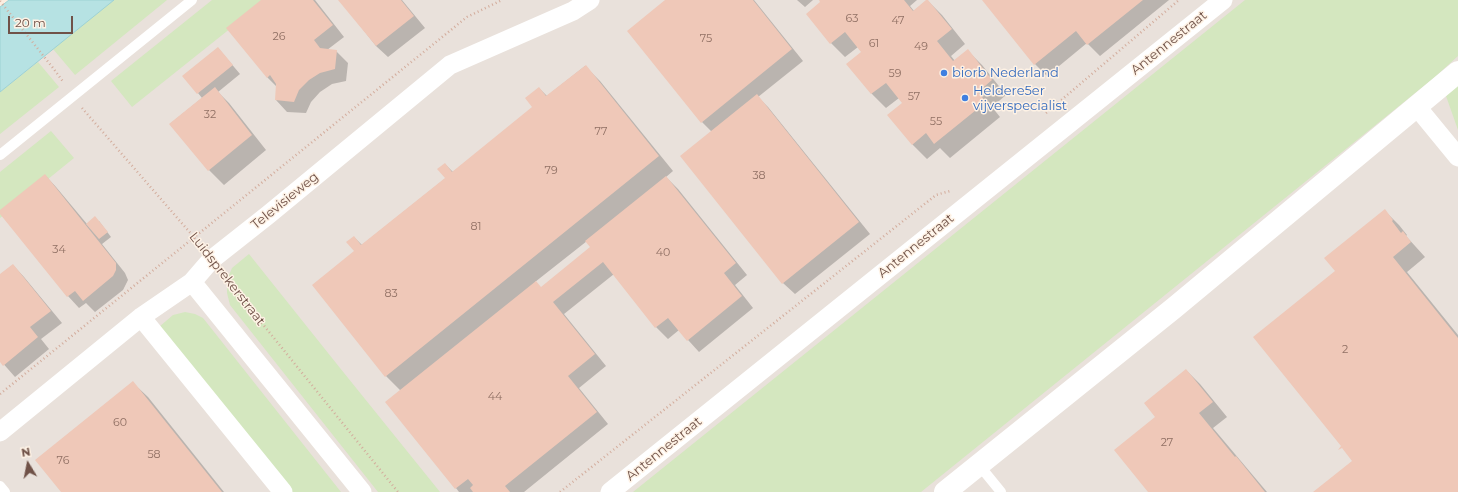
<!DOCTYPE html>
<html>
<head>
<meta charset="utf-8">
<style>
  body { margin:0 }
  #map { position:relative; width:1458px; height:492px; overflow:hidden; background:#fbede0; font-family:Montserrat,sans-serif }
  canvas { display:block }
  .north { position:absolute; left:8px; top:444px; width:40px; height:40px; -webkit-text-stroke:3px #fef2e5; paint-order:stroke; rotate:350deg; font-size:11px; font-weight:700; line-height:16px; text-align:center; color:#705248 }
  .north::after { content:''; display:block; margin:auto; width:14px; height:18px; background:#705248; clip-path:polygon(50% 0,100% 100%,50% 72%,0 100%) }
  .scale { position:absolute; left:8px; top:16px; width:65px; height:18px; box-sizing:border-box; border:2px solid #705248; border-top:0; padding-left:5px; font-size:12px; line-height:14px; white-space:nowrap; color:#705248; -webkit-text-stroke:3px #fef2e5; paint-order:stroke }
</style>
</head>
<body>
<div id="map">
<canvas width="1458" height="492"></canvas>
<div class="north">N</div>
<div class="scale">20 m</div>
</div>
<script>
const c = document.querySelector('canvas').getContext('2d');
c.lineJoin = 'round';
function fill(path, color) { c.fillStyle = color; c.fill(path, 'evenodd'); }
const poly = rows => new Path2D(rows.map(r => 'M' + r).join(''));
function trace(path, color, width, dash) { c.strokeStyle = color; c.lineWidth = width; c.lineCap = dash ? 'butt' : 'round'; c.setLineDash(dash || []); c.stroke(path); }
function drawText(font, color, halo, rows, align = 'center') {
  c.font = font + ' Montserrat,sans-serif'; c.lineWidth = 3; c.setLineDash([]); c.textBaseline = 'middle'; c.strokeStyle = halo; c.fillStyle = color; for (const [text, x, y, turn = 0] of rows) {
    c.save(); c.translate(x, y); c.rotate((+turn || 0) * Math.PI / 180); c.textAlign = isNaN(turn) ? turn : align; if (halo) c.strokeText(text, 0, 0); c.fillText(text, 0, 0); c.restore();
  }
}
fill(poly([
  [98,0,1458,0,1458,492,0,492,0,78]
]), '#e9e1db');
fill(poly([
  [114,0,167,0,75,75,53,49],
  [212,0,266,0,132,107,111,81],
  [1245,0,1458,0,1458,56,1435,77,921,492,633,492],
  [38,62,59,87,0,134,0,92],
  [1458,83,1458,130,1446,96],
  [51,131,74,158,0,218,0,172],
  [249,254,340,368,440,492,378,492,230,305,227,293,227,280,232,268],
  [185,312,195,314,203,318,341,492,288,492,159,327,173,315]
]), '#d4e7bf');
const water = poly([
  [9,0,114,0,0,92,0,7,9,0]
]);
fill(water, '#b6e2e3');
trace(water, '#9cd2d4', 1);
fill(poly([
  [263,0,315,0,344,37,327,50,336,51,348,63,346,81,332,84,320,92,311,102,306,113,287,112,276,100,277,87,267,77],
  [340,0,402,0,425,28,388,57,376,46],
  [667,0,754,0,803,61,758,97,768,107,870,234,795,294,783,283,712,132,702,122],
  [797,0,813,0,805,7],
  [820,0,917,0,910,6,914,11,927,0,942,15,965,44,951,56,955,61,968,51,982,65,1006,95,992,107,1000,117,950,158,940,148,927,159,912,144,903,103,899,98,886,108,872,94,848,64,862,52,858,47,845,57,831,43,822,2],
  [984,0,1169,0,1100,56,1087,43,1047,76,1035,64],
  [218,48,240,74,218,92,229,103,266,150,224,185,209,170,170,124,202,98,198,93],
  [585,66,600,81,673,171,666,177,678,189,747,275,735,285,753,308,699,352,679,330,668,339,656,327,614,274,564,314,606,366,579,388,608,424,524,492,459,492,456,488,401,391,386,376,355,251,354,237,362,245,446,178,445,164,453,172,534,107,539,88,547,96],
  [587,241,592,247,541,288,535,282],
  [45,175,56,187,87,224,99,221,111,237,102,244,125,273,128,280,123,290,95,312,86,303,79,308,68,296,0,212],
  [1385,211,1399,225,1407,235,1406,236,1425,257,1407,272,1458,335,1458,492,1315,492,1354,461,1336,271],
  [13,265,24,277,62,323,41,339,49,349,15,377,0,360,0,275],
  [1186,370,1200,384,1227,417,1213,428,1267,492,1149,492,1156,417],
  [133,383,148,397,224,492,62,492]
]), '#0003');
fill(poly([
  [261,0,313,0,333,25,314,40,320,48,337,50,335,69,320,73,309,80,299,90,294,102,275,100,276,84,270,75,267,78,226,28],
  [338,0,401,0,414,16,376,46],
  [665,0,753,0,792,49,701,123,627,31],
  [819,0,904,0,913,11,926,0,928,0,952,29,937,41,953,61,968,49,992,80,978,92,986,102,934,144,926,133,912,145,887,115,902,103,886,83,871,94,846,64,861,52,845,32,830,44,806,14,820,2],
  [982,0,1143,0,1087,45,1076,31,1034,65],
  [218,47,233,65,197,94,182,76],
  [586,65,659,156,385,377,312,285,354,251,346,242,354,236,361,245,445,178,437,169,445,163,452,172,532,107,525,98,539,87,546,96],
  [215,87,252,135,208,171,169,124],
  [757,94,859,222,782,284,680,156],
  [45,174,116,263,116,270,113,276,83,301,75,291,67,297,0,214,0,210],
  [666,176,736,263,724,273,742,296,687,341,668,318,655,328,603,262,553,302,595,354,568,376,597,412,505,486,510,492,473,492,470,488,473,485,468,479,455,489,385,402,536,281,541,287,590,247,585,241],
  [1385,209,1393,220,1392,221,1401,233,1403,231,1411,242,1393,257,1458,338,1458,492,1313,492,1352,461,1342,448,1338,450,1341,446,1253,337,1335,271,1324,258],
  [95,216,108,232,99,239,86,224],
  [13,264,51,311,30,327,38,337,3,366,0,362,0,274],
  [1186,369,1213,402,1199,413,1235,457,1236,456,1265,492,1148,492,1114,450,1155,417,1144,403],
  [133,381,222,492,61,492,35,460]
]), '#efc8b8');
trace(poly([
  [0,1,53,68,64,83],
  [82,108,199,243],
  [1046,113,1179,0],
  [224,276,398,492],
  [0,394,467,17,502,0],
  [560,492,936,195,950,191]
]), '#d3ac9c', 2.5, [1, 3]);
trace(poly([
  [0,155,192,0],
  [979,465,1001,492],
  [0,486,5,492]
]), '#fff', 10);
trace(poly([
  [1417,107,1458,157],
  [192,282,362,492],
  [141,317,283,492],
  [0,432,141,317,192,282,211,260,268,215,450,65,573,11,590,0],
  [610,492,1223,0]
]), '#fff', 19);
trace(poly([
  [945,492,1174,308,1458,72]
]), '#fff', 22);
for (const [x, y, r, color] of [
  [944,73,4,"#3f7fe0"],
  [965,98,4,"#3f7fe0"]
]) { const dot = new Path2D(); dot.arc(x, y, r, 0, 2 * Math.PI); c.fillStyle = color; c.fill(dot); trace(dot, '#fef2e5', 1.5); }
drawText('11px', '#907064', null, [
  ["63",852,19],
  ["47",898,21],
  ["26",279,37],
  ["75",706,39],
  ["61",874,44],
  ["49",921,47],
  ["59",895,74],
  ["57",914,97],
  ["32",210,115],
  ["55",936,122],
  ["77",601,132],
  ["79",551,171],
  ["38",759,176],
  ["81",476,227],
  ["34",59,250],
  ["40",663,253],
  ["83",391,294],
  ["2",1345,350],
  ["44",495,397],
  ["60",120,423],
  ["27",1167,443],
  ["58",154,455],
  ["76",63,461]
]);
drawText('13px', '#705248', '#fef2e5', [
  ["Antennestraat",1169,43,-39],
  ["Televisieweg",285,201,-39],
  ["Antennestraat",916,246,-39],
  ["Luidsprekerstraat",227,279,52],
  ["Antennestraat",664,449,-39]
]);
drawText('13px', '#366cbe', '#fef2e5', [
  ["biorb Nederland",952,73],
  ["Heldere5er",973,91],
  ["vijverspecialist",973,106]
], 'left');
</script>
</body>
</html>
